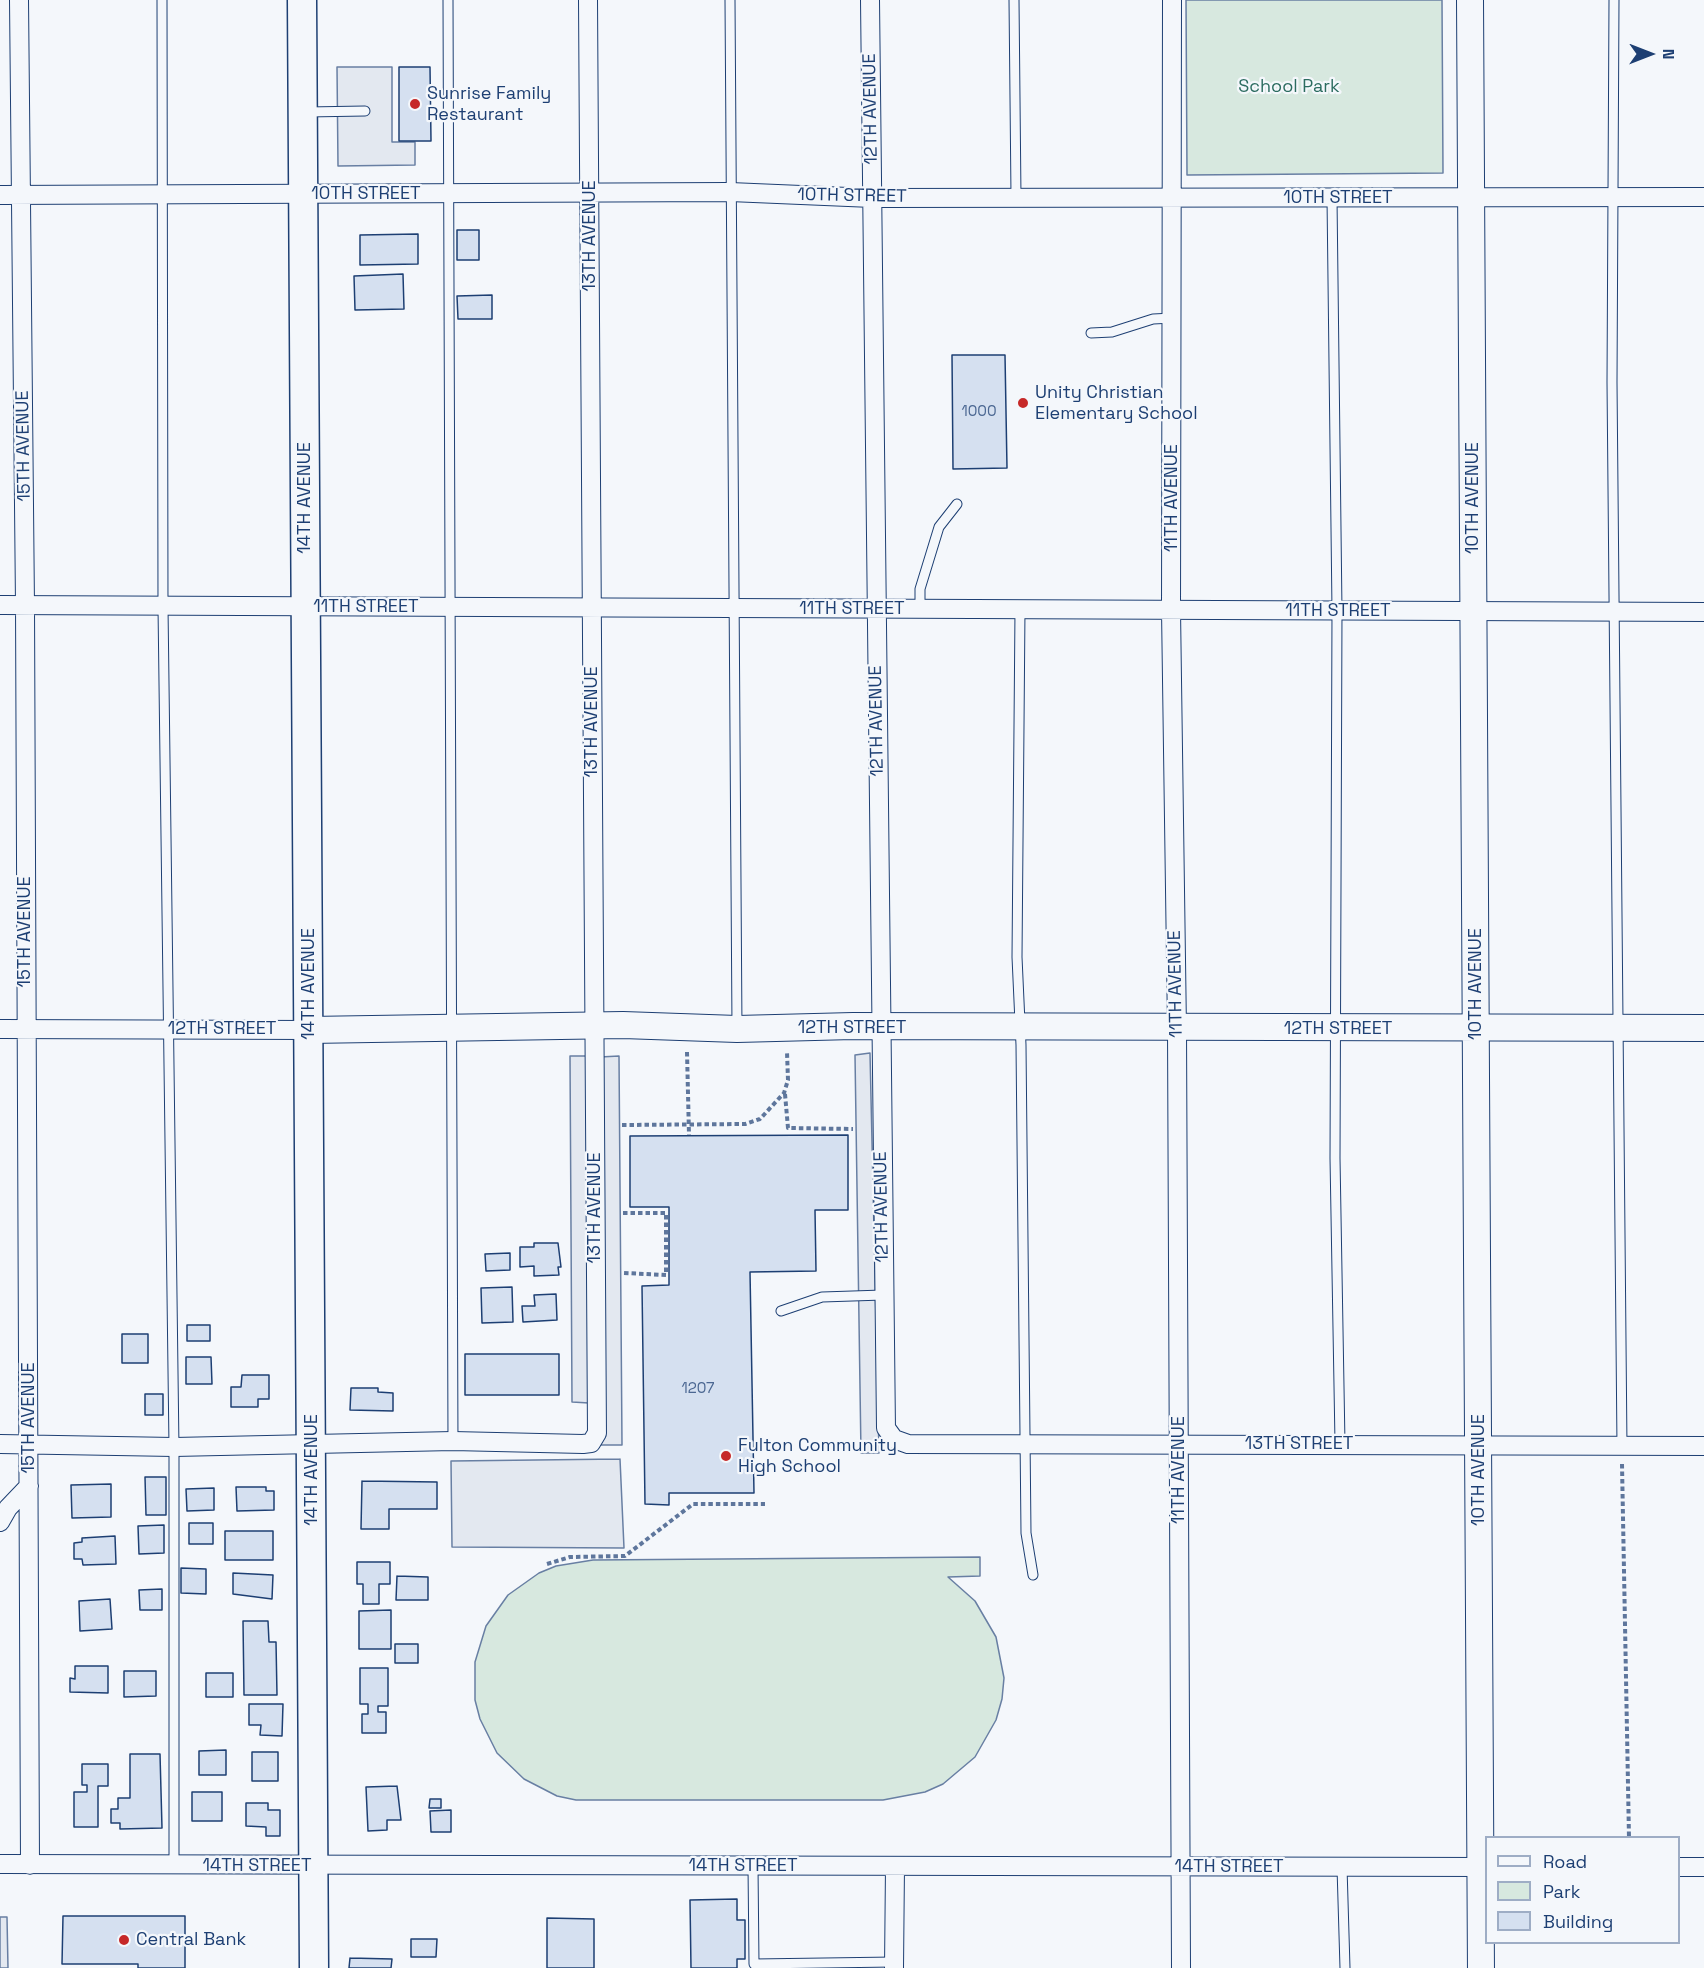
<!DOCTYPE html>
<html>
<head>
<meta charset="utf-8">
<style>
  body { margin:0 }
  #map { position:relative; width:1704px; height:1968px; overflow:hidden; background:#f4f7fb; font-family:"Space Grotesk",sans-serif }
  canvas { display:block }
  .legend { position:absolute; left:1485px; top:1836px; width:195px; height:108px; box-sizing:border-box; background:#f4f7fb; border:2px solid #9eadc5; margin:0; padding:8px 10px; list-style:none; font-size:18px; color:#1d3f73 }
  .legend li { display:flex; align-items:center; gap:12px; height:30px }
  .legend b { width:30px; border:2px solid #9eadc5 }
  .north { position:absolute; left:1620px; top:24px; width:60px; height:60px; -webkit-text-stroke:4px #f4f7fb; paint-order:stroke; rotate:90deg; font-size:16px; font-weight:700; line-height:24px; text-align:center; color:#1d3f73 }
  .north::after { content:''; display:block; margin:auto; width:21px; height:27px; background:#1d3f73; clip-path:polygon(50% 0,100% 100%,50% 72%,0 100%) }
</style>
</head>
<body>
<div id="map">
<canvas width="1704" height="1968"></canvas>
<ul class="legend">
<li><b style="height:8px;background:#f4f7fb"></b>Road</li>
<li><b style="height:16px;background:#d7e8df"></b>Park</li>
<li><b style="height:16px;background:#d5e0f0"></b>Building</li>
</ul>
<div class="north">N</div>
</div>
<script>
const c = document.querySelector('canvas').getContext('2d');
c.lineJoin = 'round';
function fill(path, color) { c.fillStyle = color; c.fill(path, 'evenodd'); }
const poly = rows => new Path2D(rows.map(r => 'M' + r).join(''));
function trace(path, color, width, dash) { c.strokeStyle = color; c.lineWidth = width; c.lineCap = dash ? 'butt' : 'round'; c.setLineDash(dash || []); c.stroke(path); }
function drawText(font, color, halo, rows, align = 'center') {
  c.font = font + ' "Space Grotesk",sans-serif'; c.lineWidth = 4.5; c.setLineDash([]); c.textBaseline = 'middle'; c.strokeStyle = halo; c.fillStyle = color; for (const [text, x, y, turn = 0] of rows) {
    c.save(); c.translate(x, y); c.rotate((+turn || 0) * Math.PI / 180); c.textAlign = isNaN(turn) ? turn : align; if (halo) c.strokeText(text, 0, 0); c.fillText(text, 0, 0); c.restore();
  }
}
const green = poly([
  [1186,0,1442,0,1443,173,1187,175,1186,0],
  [980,1557,980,1576,948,1577,975,1601,996,1637,1004,1678,1002,1699,996,1720,975,1757,943,1784,925,1792,883,1800,576,1800,557,1796,524,1779,497,1753,480,1719,475,1700,475,1662,486,1626,508,1595,539,1573,556,1566,593,1560,980,1557]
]);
fill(green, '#d7e8df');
trace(green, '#687fa3', 1.5);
const parking = poly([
  [337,67,392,67,392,142,415,142,415,165,338,166,337,67],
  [870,1053,879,1453,861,1453,855,1055,870,1053],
  [570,1056,587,1056,589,1403,572,1402,570,1056],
  [619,1056,622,1445,601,1445,600,1057,619,1056],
  [620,1459,624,1548,452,1547,451,1461,620,1459],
  [0,1917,7,1917,8,1968,0,1968,0,1917]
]);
fill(parking, '#e3e8f0');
trace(parking, '#687fa3', 1.5);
const building = poly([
  [399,67,430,67,431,141,399,141,399,67],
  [457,230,479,230,479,260,457,260,457,230],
  [418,234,418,264,360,265,360,235,418,234],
  [403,274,404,309,355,310,354,276,403,274],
  [492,295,492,319,458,319,457,296,492,295],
  [952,355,1005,355,1007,468,953,469,952,355],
  [848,1135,848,1210,815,1210,816,1271,750,1272,754,1493,669,1493,669,1505,645,1504,642,1286,669,1285,669,1207,630,1207,630,1136,848,1135],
  [534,1243,558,1243,561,1267,558,1267,559,1275,534,1276,534,1266,520,1267,520,1247,534,1247,534,1243],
  [510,1253,510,1270,486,1271,485,1254,510,1253],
  [512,1287,513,1322,482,1323,481,1288,512,1287],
  [556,1294,557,1320,523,1322,522,1306,535,1306,534,1295,556,1294],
  [187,1325,210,1325,210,1341,187,1341,187,1325],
  [122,1334,148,1334,148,1363,122,1363,122,1334],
  [465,1354,559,1354,559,1395,465,1395,465,1354],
  [186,1357,211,1357,212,1384,186,1384,186,1357],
  [242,1375,269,1375,269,1399,258,1399,258,1407,231,1407,231,1387,241,1387,242,1375],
  [351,1388,378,1388,378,1392,393,1393,393,1411,350,1410,351,1388],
  [145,1394,163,1394,163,1415,145,1415,145,1394],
  [145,1477,166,1477,166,1515,146,1515,145,1477],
  [362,1481,437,1482,437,1509,389,1509,389,1529,361,1529,362,1481],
  [111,1484,111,1517,72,1518,71,1485,111,1484],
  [236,1487,266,1487,266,1491,274,1491,274,1510,237,1511,236,1487],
  [214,1488,214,1510,187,1511,186,1489,214,1488],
  [189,1523,213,1523,213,1544,189,1544,189,1523],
  [164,1525,164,1553,139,1554,138,1526,164,1525],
  [225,1531,273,1531,273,1560,225,1560,225,1531],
  [115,1536,116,1564,83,1565,82,1559,74,1559,74,1543,82,1542,82,1538,115,1536],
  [357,1562,390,1562,390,1584,379,1584,379,1604,363,1604,363,1584,357,1584,357,1562],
  [181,1568,206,1569,206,1594,181,1593,181,1568],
  [233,1573,273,1575,272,1599,233,1594,233,1573],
  [397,1576,428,1577,428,1600,396,1600,397,1576],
  [162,1589,162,1610,140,1610,139,1590,162,1589],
  [110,1599,112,1629,80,1631,79,1601,110,1599],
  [391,1610,391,1649,359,1649,359,1611,391,1610],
  [243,1621,268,1621,269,1642,276,1642,277,1695,244,1695,243,1621],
  [395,1644,418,1644,418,1663,395,1663,395,1644],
  [75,1666,108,1666,108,1693,70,1692,70,1678,75,1679,75,1666],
  [360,1668,388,1668,388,1706,378,1706,378,1712,386,1712,386,1733,362,1733,362,1714,368,1714,368,1704,360,1704,360,1668],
  [124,1671,156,1671,156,1696,124,1697,124,1671],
  [206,1673,233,1673,233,1697,206,1697,206,1673],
  [249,1704,283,1704,282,1736,260,1735,261,1725,249,1725,249,1704],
  [226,1750,226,1775,199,1775,199,1751,226,1750],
  [252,1752,278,1752,278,1781,252,1781,252,1752],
  [130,1754,160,1754,162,1828,120,1829,120,1823,111,1823,111,1809,118,1809,118,1798,130,1798,130,1754],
  [82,1764,108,1764,108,1786,98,1786,98,1827,74,1827,74,1792,87,1792,87,1785,82,1785,82,1764],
  [397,1786,401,1820,387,1820,387,1830,368,1831,366,1787,397,1786],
  [192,1792,222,1792,222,1821,192,1821,192,1792],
  [430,1799,441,1799,441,1808,429,1808,430,1799],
  [246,1803,268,1803,268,1810,280,1810,280,1836,266,1836,266,1827,246,1826,246,1803],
  [451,1810,451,1832,431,1832,430,1811,451,1810],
  [737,1899,737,1920,745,1920,745,1959,737,1959,737,1968,691,1968,690,1900,737,1899],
  [63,1916,185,1916,185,1968,138,1968,138,1964,62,1964,63,1916],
  [547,1918,594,1919,594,1968,547,1968,547,1918],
  [411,1939,437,1939,436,1957,411,1957,411,1939],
  [350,1958,392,1959,391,1968,349,1968,350,1958]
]);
fill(building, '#d5e0f0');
trace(building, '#1d3f73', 1.5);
const lane = poly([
  [162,0,163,607,174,1447,174,1866],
  [448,0,453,1441],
  [730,0,737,1027],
  [1014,0,1016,196],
  [1614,0,1612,382,1622,1446],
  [307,112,365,111],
  [1332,198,1337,611,1335,1158,1340,1443],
  [1091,333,1112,332,1153,319,1173,318],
  [920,609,920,589,939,527,957,504],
  [1020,610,1017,957,1021,1045,1026,1533,1033,1575],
  [781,1311,822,1297,883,1295],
  [753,1866,754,1964,894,1962],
  [1342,1867,1345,1968]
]);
const street = poly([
  [19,0,25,605,30,1865],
  [870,0,886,1428,894,1439,908,1444,1704,1446],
  [1172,0,1171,610,1177,1029,1181,1968],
  [0,195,730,192,872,198,1704,197],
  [0,605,1704,612],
  [0,1029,309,1030],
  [0,1444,174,1447,453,1441,583,1444,591,1443,597,1433,588,0],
  [0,1522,8,1508,29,1486],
  [0,1864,1486,1867],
  [1678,1867,1704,1867],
  [894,1968,895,1866]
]);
const secondary = poly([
  [1470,0,1481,1968],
  [309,1030,623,1025,737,1029,853,1026,1704,1028]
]);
const primary = poly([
  [302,0,314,1968]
]);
trace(lane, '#1d3f73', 11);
trace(street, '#1d3f73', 20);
trace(secondary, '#1d3f73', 28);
trace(primary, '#1d3f73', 31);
trace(poly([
  [687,1052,689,1135],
  [785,1094,788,1128,853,1129],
  [622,1125,745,1124,760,1119,784,1093,788,1080,787,1052],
  [623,1213,666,1213,666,1275,624,1273],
  [1622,1464,1629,1838],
  [547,1564,570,1557,625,1556,693,1504,765,1504]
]), '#5e769c', 4, [4.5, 3]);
trace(lane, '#f4f7fb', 9);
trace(street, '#f4f7fb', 18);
trace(secondary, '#f4f7fb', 26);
trace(primary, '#f4f7fb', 28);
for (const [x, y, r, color] of [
  [415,104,6,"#c62828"],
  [1023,403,6,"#c62828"],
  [726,1456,6,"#c62828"],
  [124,1940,6,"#c62828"]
]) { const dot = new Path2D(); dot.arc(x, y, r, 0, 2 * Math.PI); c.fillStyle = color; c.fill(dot); trace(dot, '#f4f7fb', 2); }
drawText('15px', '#4b6792', null, [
  ["1000",979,412],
  ["1207",698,1389]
]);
drawText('18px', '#2c6c60', '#f4f7fb', [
  ["School Park",1289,87]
]);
drawText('18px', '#1d3f73', '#f4f7fb', [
  ["Sunrise Family",427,94],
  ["Restaurant",427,115],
  ["Unity Christian",1035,393],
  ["Elementary School",1035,414],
  ["Fulton Community",738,1446],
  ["High School",738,1467],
  ["Central Bank",136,1940]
], 'left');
drawText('18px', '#1d3f73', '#f4f7fb', [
  ["12TH AVENUE",871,109,-91],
  ["10TH STREET",366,194],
  ["10TH STREET",852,196,1],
  ["10TH STREET",1338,198],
  ["13TH AVENUE",590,236,-90],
  ["15TH AVENUE",24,446,-91],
  ["14TH AVENUE",305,498,-90],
  ["11TH AVENUE",1172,498,-90],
  ["10TH AVENUE",1473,498,-90],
  ["11TH STREET",366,607],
  ["11TH STREET",852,609],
  ["11TH STREET",1338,611],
  ["12TH AVENUE",877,721,-91],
  ["13TH AVENUE",592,722,-90],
  ["15TH AVENUE",25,932,-90],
  ["14TH AVENUE",309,984,-90],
  ["11TH AVENUE",1176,984,-91],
  ["10TH AVENUE",1476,984,-90],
  ["12TH STREET",852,1028],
  ["12TH STREET",222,1029],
  ["12TH STREET",1338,1029],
  ["12TH AVENUE",882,1207,-91],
  ["13TH AVENUE",595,1208,-90],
  ["15TH AVENUE",29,1418,-90],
  ["13TH STREET",1299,1444],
  ["14TH AVENUE",312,1470,-90],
  ["11TH AVENUE",1179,1470,-90],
  ["10TH AVENUE",1479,1470,-90],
  ["14TH STREET",257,1866],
  ["14TH STREET",743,1866],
  ["14TH STREET",1229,1867]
]);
</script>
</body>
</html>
